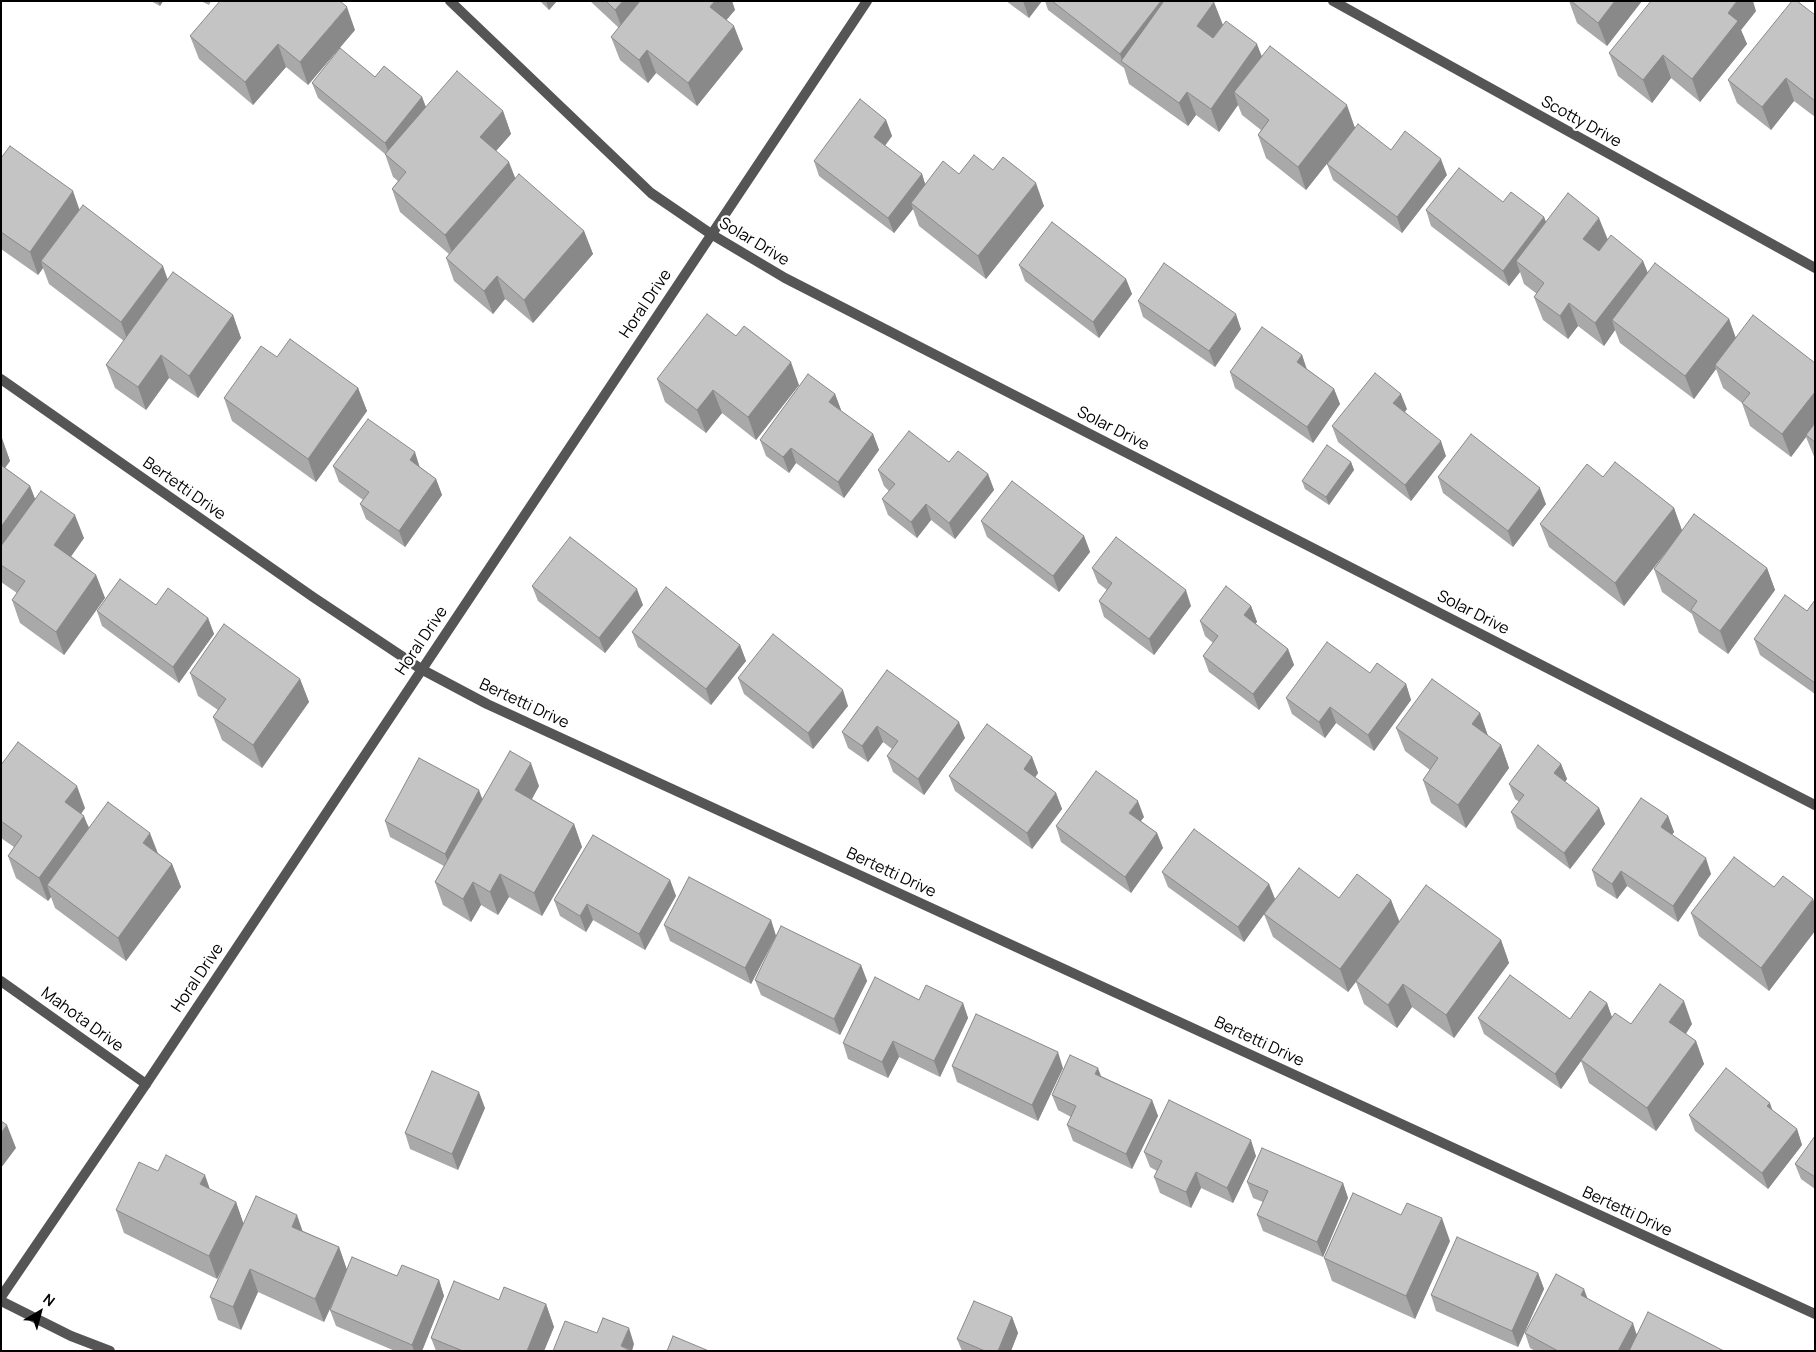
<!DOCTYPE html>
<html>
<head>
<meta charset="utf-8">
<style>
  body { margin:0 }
  #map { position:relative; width:1816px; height:1352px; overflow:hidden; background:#fff; font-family:Manrope,sans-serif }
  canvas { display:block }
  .frame { position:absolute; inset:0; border:2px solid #000; pointer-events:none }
  .north { position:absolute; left:15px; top:1287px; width:50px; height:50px; -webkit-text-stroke:4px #fff; paint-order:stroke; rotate:37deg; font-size:14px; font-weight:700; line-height:20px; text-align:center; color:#000 }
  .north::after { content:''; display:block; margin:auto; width:18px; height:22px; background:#000; clip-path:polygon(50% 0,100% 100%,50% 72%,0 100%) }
</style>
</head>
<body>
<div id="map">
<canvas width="1816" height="1352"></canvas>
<div class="frame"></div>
<div class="north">N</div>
</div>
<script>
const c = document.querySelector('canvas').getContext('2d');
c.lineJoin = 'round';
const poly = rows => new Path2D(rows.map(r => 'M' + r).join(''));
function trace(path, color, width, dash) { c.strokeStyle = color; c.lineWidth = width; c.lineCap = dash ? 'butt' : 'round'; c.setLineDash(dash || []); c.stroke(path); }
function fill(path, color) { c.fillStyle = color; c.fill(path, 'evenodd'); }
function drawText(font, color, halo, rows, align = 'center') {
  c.font = font + ' Manrope,sans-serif'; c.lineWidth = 4.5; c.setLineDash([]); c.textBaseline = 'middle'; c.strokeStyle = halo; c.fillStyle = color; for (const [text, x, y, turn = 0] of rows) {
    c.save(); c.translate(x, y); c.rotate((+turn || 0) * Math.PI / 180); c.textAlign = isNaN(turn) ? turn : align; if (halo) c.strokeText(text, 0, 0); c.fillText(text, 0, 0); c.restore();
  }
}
trace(poly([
  [450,1,651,193,711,234,785,278,1815,805],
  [1333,1,1815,268],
  [1,379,313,597,421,669,487,704,1815,1314],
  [1,981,146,1084],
  [1,1301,71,1336,110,1351]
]), '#555', 10);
trace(poly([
  [1,1297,146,1084,867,1]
]), '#555', 10);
fill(poly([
  [151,1,163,1,160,6],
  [201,1,211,1,209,5],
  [540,1,557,1,549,10],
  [590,1,732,1,735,10,726,20,743,49,697,106,656,73,648,83,620,60,611,37,619,28],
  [1006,1,1042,1,1029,18],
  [1045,1,1162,1,1163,3,1223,25,1262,56,1355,127,1391,150,1447,175,1402,233,1333,180,1327,164,1346,140,1306,190,1266,158,1258,135,1261,130,1242,115,1238,105,1219,132,1196,115,1188,126,1129,84,1124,68,1048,10],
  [1569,1,1642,1,1607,46,1577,23],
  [1756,11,1741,30,1747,44,1700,102,1671,78,1652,103,1618,76,1609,53],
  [1815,15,1815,117,1794,101,1771,130,1737,103,1728,80],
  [355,30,308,85,286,67,253,105,199,59,190,36],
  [375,77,422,97,426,107,503,111,511,134,496,151,515,178,584,231,593,254,533,323,505,299,493,314,454,281,446,258,449,254,400,212,392,189,398,181,393,177,385,154,318,98,312,83],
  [886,120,892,136,885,146,922,174,925,184,959,174,993,170,1044,206,986,279,919,226,913,209,894,233,819,176,814,161],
  [1,158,80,210,168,279,233,315,241,338,198,398,169,378,146,410,115,388,106,365,124,341,49,284,43,268,38,275,1,249],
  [1503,202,1544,217,1546,222,1607,240,1643,261,1648,273,1729,319,1736,338,1815,363,1815,459,1806,437,1791,457,1750,426,1742,403,1723,388,1716,369,1694,399,1620,343,1615,330,1604,346,1578,326,1568,339,1543,320,1534,297,1537,294,1524,284,1520,272,1509,286,1431,226,1426,210],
  [1019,265,1126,279,1132,294,1099,338,1025,281],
  [1138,301,1241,329,1215,367,1143,317],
  [1302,355,1307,369,1334,389,1340,404,1313,443,1235,388,1230,372],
  [277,357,358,388,367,411,316,482,232,421,224,398],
  [657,379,799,385,756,440,722,413,706,433,665,402],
  [835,394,841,410,840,410,873,434,879,450,844,498,796,463,789,473,766,456,760,440],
  [1407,409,1405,412,1446,456,1411,501,1338,442,1332,426],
  [1,437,10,461,5,468,30,486,35,499,84,538,71,556,96,575,105,598,64,655,20,623,12,600,17,593,1,582],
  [949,462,988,474,994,490,955,539,931,520,917,538,888,515,882,499,889,491,884,486,878,470],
  [1351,462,1354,470,1329,505,1305,489,1302,481],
  [333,466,420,467,436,479,442,495,405,547,366,519,360,504,363,500,339,482],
  [1438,477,1546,504,1513,547,1443,493],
  [1603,477,1674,508,1682,530,1767,568,1775,590,1728,654,1699,633,1692,614,1662,592,1654,569,1666,552,1624,606,1549,547,1540,524],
  [981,521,1084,536,1090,552,1059,592,987,537],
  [1092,568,1191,606,1154,655,1104,617,1099,601,1107,590,1098,583],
  [532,586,643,605,605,653,538,601],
  [1815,600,1815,694,1760,655,1754,639,1807,611],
  [156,605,208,618,214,634,179,683,102,626,97,611],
  [1251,606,1257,622,1255,624,1288,649,1294,665,1259,710,1209,672,1203,656,1213,643,1205,636,1200,621],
  [632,632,740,645,746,661,711,705,638,647],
  [887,670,965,738,924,795,893,772,887,756,892,749,883,742,868,762,848,748,842,732],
  [190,673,300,679,309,702,262,768,222,740,213,717,218,710,198,696],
  [1370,673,1406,684,1411,700,1374,751,1336,723,1325,738,1292,714,1286,698],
  [738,678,848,706,813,749,744,694],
  [1480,713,1488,736,1501,745,1509,768,1466,828,1431,803,1423,780,1430,770,1405,751,1396,728],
  [1032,757,1038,773,1035,777,1056,793,1062,809,1032,849,955,791,949,776],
  [1,760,2,763,85,808,81,814,89,827,158,853,172,864,181,887,126,961,55,908,51,897,48,901,16,878,8,856,14,847,1,838],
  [1561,764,1567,779,1565,782,1599,808,1605,824,1570,869,1517,828,1511,812,1519,802,1515,799,1509,784],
  [539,786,532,799,574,824,582,847,542,916,509,897,498,915,481,905,471,922,443,905,435,882,444,866,390,837,385,821],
  [1668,816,1674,832,1672,834,1711,874,1678,922,1627,886,1617,899,1597,886,1592,870],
  [1144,817,1141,821,1157,833,1163,848,1131,893,1061,842,1056,826],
  [1162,872,1269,884,1275,899,1244,942,1168,887],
  [670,880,676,896,645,950,593,920,586,932,560,916,554,900],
  [1774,887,1815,903,1815,931,1769,991,1699,936,1691,913],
  [1339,898,1391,900,1399,921,1501,940,1509,963,1454,1038,1412,1007,1397,1028,1364,1004,1356,982,1348,992,1273,937,1264,914],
  [771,920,776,936,751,984,670,941,664,925],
  [861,965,867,981,840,1035,761,995,755,980],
  [919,1000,963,1003,968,1018,940,1077,899,1057,888,1078,848,1059,843,1043],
  [1607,1003,1612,1017,1631,1024,1692,1024,1686,1034,1696,1041,1704,1064,1656,1131,1589,1083,1581,1061,1561,1089,1484,1034,1478,1018,1570,1019],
  [952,1066,1063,1068,1038,1121,957,1082],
  [1101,1076,1152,1100,1158,1116,1132,1169,1073,1141,1067,1125,1071,1117,1058,1110,1052,1095],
  [485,1108,458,1170,410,1149,405,1133],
  [1772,1110,1797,1129,1802,1145,1768,1189,1695,1131,1689,1115],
  [1815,1136,1815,1189,1801,1179,1795,1164],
  [1144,1152,1256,1156,1233,1203,1201,1188,1191,1208,1160,1193,1154,1177,1157,1171,1150,1167],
  [158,1171,210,1189,236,1202,243,1223,303,1231,339,1247,347,1270,439,1280,444,1296,422,1351,395,1351,336,1326,330,1310,343,1280,324,1322,258,1292,241,1330,218,1320,210,1297,225,1264,217,1279,124,1233,116,1210],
  [1247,1182,1343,1183,1348,1198,1323,1257,1263,1231,1257,1215,1263,1202,1253,1198],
  [1450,1241,1415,1319,1332,1281,1324,1258],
  [1538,1273,1544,1289,1518,1347,1436,1311,1431,1295],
  [1588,1299,1637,1334,1724,1351,1535,1351,1530,1348,1525,1333],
  [499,1300,546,1304,554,1327,544,1351,436,1351,431,1338],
  [1012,1317,1018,1333,1011,1351,962,1351,957,1339]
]), '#a9a9a9');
fill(poly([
  [158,1,163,1,160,6],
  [546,1,557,1,549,10],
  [623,1,653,1,624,33,615,10],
  [715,1,732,1,735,10,718,30,710,7],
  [1023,1,1042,1,1029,18],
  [1161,1,1162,1,1168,15,1123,63,1120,54],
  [1615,1,1642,1,1607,46,1598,23],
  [1737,1,1753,1,1756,11,1741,30,1747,44,1700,102,1692,79,1728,13],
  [1214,2,1223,25,1205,49,1197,26],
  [347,7,355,30,308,85,300,62],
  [734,26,743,49,697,106,688,83],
  [278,44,286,67,253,105,245,82],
  [1257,44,1266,67,1234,92,1238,105,1219,132,1211,109],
  [647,50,656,73,648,83,639,60],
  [1663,55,1671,78,1652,103,1643,80],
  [1786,78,1794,101,1771,130,1762,107],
  [1187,92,1196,115,1188,126,1179,103],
  [422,97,428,113,391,158,385,143],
  [1347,105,1355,128,1306,190,1298,167],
  [503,111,511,134,488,160,480,137],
  [886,120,892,136,879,153,874,137],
  [1441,159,1447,175,1402,233,1397,217],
  [509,162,518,185,454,258,445,235],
  [922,174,927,190,911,203,913,209,894,233,888,218],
  [1036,183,1044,206,986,279,978,256],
  [73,191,81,214,41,261,43,268,38,275,30,252],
  [1544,217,1550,233,1516,261,1520,272,1509,286,1503,271],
  [1599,218,1608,240,1591,262,1583,239],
  [584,231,593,254,533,323,524,300],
  [1643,261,1652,284,1612,320,1615,330,1604,346,1595,323],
  [163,266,171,289,129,345,121,322],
  [497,276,505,299,493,314,484,291],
  [1126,279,1132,294,1099,338,1093,322],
  [1569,303,1578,326,1568,339,1560,316],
  [1236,314,1241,329,1215,367,1209,351],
  [233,315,241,338,198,398,189,376],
  [1729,319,1737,342,1715,365,1716,369,1694,399,1685,376],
  [161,355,169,378,146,410,138,387],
  [1302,355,1307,371,1297,362],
  [791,362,799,385,756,440,748,417],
  [358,388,367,411,316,482,308,459],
  [1334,389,1340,404,1313,443,1307,427],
  [713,390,722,413,706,433,697,410],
  [1815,392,1815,426,1806,435,1806,437,1791,457,1782,434],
  [835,394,841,410,835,418,829,402],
  [1401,394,1407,409,1399,418,1393,403],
  [873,434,879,450,844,498,838,482],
  [2,438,10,461,1,473,1,439],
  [1441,441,1446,456,1411,501,1405,485],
  [791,448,796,463,789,473,783,457],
  [415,452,420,468,410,460],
  [1351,462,1354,470,1329,505,1326,497],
  [988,474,994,490,955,539,949,523],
  [436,479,442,495,405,547,399,531],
  [30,486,39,509,1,562,1,527],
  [1540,488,1546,504,1513,547,1508,531],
  [926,504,931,520,917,538,911,522],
  [1674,508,1682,531,1624,606,1615,583],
  [75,515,84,538,63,568,54,545],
  [1084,536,1090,552,1059,592,1053,576],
  [1767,568,1775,590,1728,654,1720,631],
  [96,575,105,598,64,655,56,632],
  [637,589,643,605,605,653,599,638],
  [1186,590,1191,606,1154,655,1149,639],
  [1251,606,1257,622,1249,631,1244,615],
  [208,618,214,634,179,683,173,667],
  [740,645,746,661,711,705,706,689],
  [1288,649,1294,665,1259,710,1253,694],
  [300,679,309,702,262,768,253,745],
  [1406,684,1411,700,1374,751,1368,735],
  [843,690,848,706,813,749,808,733],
  [1330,707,1336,723,1325,738,1319,722],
  [1480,713,1488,736,1480,747,1472,724],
  [959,722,965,738,924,795,918,779],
  [877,726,883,742,868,762,862,746],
  [1501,745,1509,768,1466,828,1458,805],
  [1032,757,1038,773,1030,785,1024,769],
  [531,763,539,786,524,813,515,790],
  [1561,764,1567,779,1559,789,1554,773],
  [77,786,85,808,73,825,65,802],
  [479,790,485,806,451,870,445,854],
  [1056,793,1062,809,1032,849,1027,833],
  [1138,801,1144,817,1135,828,1129,813],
  [1599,808,1605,824,1570,869,1564,853],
  [84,816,93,839,47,885,51,897,48,901,39,878],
  [1668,816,1674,832,1667,842,1661,827],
  [574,824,582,847,542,916,534,893],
  [150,833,159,856,143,843],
  [1157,833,1163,848,1131,893,1125,877],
  [1706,858,1711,874,1678,922,1673,906],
  [172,864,181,887,126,961,118,938],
  [1621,871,1627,886,1617,899,1612,884],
  [500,874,509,897,498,915,490,892],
  [670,880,676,896,645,950,639,934],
  [473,882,481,905,471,922,463,899],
  [1269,884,1275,899,1244,942,1238,927],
  [1813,899,1815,903,1815,931,1769,991,1761,968],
  [1391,900,1400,923,1348,992,1340,969],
  [587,904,593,920,586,932,580,916],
  [771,920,776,936,751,984,745,968],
  [1501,940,1509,963,1454,1038,1446,1015],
  [861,965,867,981,840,1035,834,1019],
  [1403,984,1412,1007,1397,1028,1388,1005],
  [1684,1001,1692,1024,1678,1045,1669,1022],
  [963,1003,968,1018,940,1077,934,1061],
  [1607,1003,1612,1018,1561,1089,1555,1074],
  [893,1041,899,1057,888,1078,882,1062],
  [1696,1041,1704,1064,1656,1131,1647,1108],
  [1058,1052,1063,1068,1038,1121,1032,1105],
  [1098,1068,1104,1084,1095,1074],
  [479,1092,485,1108,458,1170,452,1154],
  [1152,1100,1158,1116,1132,1169,1126,1154],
  [1770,1103,1775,1118,1767,1106],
  [7,1125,16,1148,1,1168,1,1133],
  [1797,1129,1802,1145,1768,1189,1762,1173],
  [1251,1140,1256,1156,1233,1203,1227,1188],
  [1196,1172,1201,1188,1191,1208,1186,1192],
  [205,1175,213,1198,200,1184],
  [1343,1183,1348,1198,1323,1257,1317,1242],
  [236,1202,244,1225,217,1279,209,1256],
  [297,1215,305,1238,292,1227],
  [1442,1218,1450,1241,1415,1319,1406,1296],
  [339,1247,347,1270,324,1322,315,1299],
  [250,1269,258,1292,241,1330,233,1307],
  [1538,1273,1544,1289,1518,1347,1512,1331],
  [439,1280,444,1296,422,1351,414,1351,412,1345],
  [1584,1289,1590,1305,1581,1295],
  [546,1304,554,1327,544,1351,527,1351],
  [1012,1317,1018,1333,1011,1351,998,1351],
  [1633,1323,1638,1339,1632,1351,1618,1351],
  [629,1328,634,1344,632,1351,621,1346]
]), '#898989');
const building = poly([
  [220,1,340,1,347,7,300,62,278,44,245,82,190,36,220,1],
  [606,1,623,1,615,10,606,1],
  [640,1,715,1,710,7,734,26,688,83,647,50,639,60,611,37,640,1],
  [1052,1,1161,1,1120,54,1052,1],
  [1164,1,1213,1,1214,2,1197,26,1213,38,1226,21,1257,44,1211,109,1187,92,1179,103,1121,61,1164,1],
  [1571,1,1615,1,1598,23,1571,1],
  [1651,1,1737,1,1728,13,1738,21,1692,79,1663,55,1643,80,1609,53,1651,1],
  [1792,1,1797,1,1815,15,1815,101,1786,78,1762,107,1728,80,1792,1],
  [1270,46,1347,105,1298,167,1258,135,1269,120,1234,92,1270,46],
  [340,48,375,77,384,66,422,97,385,143,312,83,340,48],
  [457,71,503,111,480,137,509,162,445,235,392,189,406,172,385,154,457,71],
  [860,99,886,120,874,137,922,174,888,218,814,161,860,99],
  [1358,124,1391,150,1405,131,1441,159,1397,217,1327,164,1358,124],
  [10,146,73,191,30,252,1,232,1,158,10,146],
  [974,155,993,170,1003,157,1036,183,978,256,911,203,943,161,959,174,974,155],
  [1459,168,1503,202,1511,192,1544,217,1503,271,1426,210,1459,168],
  [519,174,584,231,524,300,497,276,484,291,446,258,519,174],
  [1568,193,1599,218,1583,239,1599,251,1611,235,1643,261,1595,323,1569,303,1560,316,1534,297,1544,283,1516,261,1568,193],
  [83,205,163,266,121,322,41,261,83,205],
  [1052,222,1126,279,1093,322,1019,265,1052,222],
  [1164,263,1236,314,1209,351,1138,301,1164,263],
  [1655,263,1729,319,1685,376,1612,320,1655,263],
  [173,272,233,315,189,376,161,355,138,387,106,365,173,272],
  [707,314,736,336,744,326,791,362,748,417,713,390,697,410,657,379,707,314],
  [1753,315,1815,363,1815,392,1782,434,1742,403,1750,393,1715,365,1753,315],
  [1262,327,1302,355,1297,362,1334,389,1307,427,1230,372,1262,327],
  [290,339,358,388,308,459,224,398,261,346,277,357,290,339],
  [1375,373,1401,394,1393,403,1441,441,1405,485,1332,426,1375,373],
  [808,374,835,394,829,402,873,434,838,482,791,448,783,457,760,440,808,374],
  [368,419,415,452,410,460,436,479,399,531,360,504,369,492,333,466,368,419],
  [1815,423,1815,442,1806,435,1815,423],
  [909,431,949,462,958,451,988,474,949,523,926,504,911,522,882,499,895,484,878,470,909,431],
  [1471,434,1540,488,1508,531,1438,477,1471,434],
  [1327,445,1351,462,1326,497,1302,481,1327,445],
  [1615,462,1674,508,1615,583,1540,524,1587,464,1603,477,1615,462],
  [1,465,30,486,1,527,1,465],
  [1012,481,1084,536,1053,576,981,521,1012,481],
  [41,491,75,515,54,545,96,575,56,632,12,600,25,581,1,565,1,546,41,491],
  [1694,514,1767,568,1720,631,1691,610,1697,601,1654,569,1694,514],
  [570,537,637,589,599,638,532,586,570,537],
  [1116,537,1186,590,1149,639,1099,601,1112,583,1092,568,1116,537],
  [120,579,156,605,168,588,208,618,173,667,97,611,120,579],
  [1226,586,1251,606,1244,615,1288,649,1253,694,1203,656,1218,636,1200,621,1226,586],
  [666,587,740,645,706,689,632,632,666,587],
  [1785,595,1807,611,1815,600,1815,683,1754,639,1785,595],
  [224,624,300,679,253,745,213,717,226,699,190,673,224,624],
  [773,634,843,690,808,733,738,678,773,634],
  [1327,642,1370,673,1377,663,1406,684,1368,735,1330,707,1319,722,1286,698,1327,642],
  [887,670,959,722,918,779,887,756,898,741,877,726,862,746,842,732,887,670],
  [1432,679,1480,713,1472,724,1501,745,1458,805,1423,780,1438,758,1396,728,1432,679],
  [987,724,1032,757,1024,769,1056,793,1027,833,949,776,987,724],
  [18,742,77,786,65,802,84,816,39,878,8,856,22,836,1,821,1,765,18,742],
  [1538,745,1561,764,1554,773,1599,808,1564,853,1511,812,1524,795,1509,784,1538,745],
  [510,751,531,763,515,790,574,824,534,893,500,874,490,892,473,882,463,899,435,882,510,751],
  [419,758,479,790,445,854,385,821,419,758],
  [1096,771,1138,801,1129,813,1157,833,1125,877,1056,826,1096,771],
  [1641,798,1668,816,1661,827,1706,858,1673,906,1621,871,1612,884,1592,870,1641,798],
  [108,802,150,833,143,843,172,864,118,938,47,885,108,802],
  [1194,829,1269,884,1238,927,1162,872,1194,829],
  [593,835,670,880,639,934,587,904,580,916,554,900,593,835],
  [1734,857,1774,887,1783,876,1813,899,1761,968,1691,913,1734,857],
  [1299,868,1339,898,1357,874,1391,900,1340,969,1264,914,1299,868],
  [689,877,771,920,745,968,664,925,689,877],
  [1426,885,1501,940,1446,1015,1403,984,1388,1005,1356,981,1426,885],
  [781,926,861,965,834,1019,755,980,781,926],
  [1510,975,1570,1019,1590,991,1607,1003,1555,1074,1478,1018,1510,975],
  [875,977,919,1000,926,985,963,1003,934,1061,893,1041,882,1062,843,1043,875,977],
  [1660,984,1684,1001,1669,1022,1696,1041,1647,1108,1581,1060,1615,1013,1631,1024,1660,984],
  [976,1014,1058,1052,1032,1105,952,1066,976,1014],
  [1070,1055,1098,1068,1095,1074,1152,1100,1126,1154,1067,1125,1076,1106,1052,1095,1070,1055],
  [1726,1068,1770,1103,1767,1106,1797,1129,1762,1173,1689,1115,1726,1068],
  [432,1071,479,1092,452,1154,405,1133,432,1071],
  [1169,1100,1251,1140,1227,1188,1196,1172,1186,1192,1154,1177,1162,1161,1144,1152,1169,1100],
  [1,1121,7,1125,1,1133,1,1121],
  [1815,1136,1815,1177,1795,1164,1815,1136],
  [1262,1148,1343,1183,1317,1242,1257,1215,1268,1191,1247,1182,1262,1148],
  [166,1155,205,1175,200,1184,236,1202,209,1256,116,1210,139,1162,158,1171,166,1155],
  [1353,1193,1401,1215,1407,1203,1442,1218,1406,1296,1324,1258,1353,1193],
  [256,1196,297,1215,292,1227,339,1247,315,1299,250,1269,233,1307,210,1297,256,1196],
  [1457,1237,1538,1273,1512,1331,1431,1295,1457,1237],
  [352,1257,397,1276,402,1265,439,1280,412,1345,330,1310,352,1257],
  [1556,1274,1584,1289,1581,1295,1633,1323,1618,1351,1558,1351,1525,1333,1556,1274],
  [454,1281,499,1300,504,1287,546,1304,527,1351,463,1351,431,1338,454,1281],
  [974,1301,1012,1317,998,1351,985,1351,957,1339,974,1301],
  [1648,1312,1724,1351,1629,1351,1648,1312],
  [603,1318,629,1328,621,1346,631,1351,553,1351,565,1321,597,1333,603,1318],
  [673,1336,709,1351,667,1351,673,1336]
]);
fill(building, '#c4c4c4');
trace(building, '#898989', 1);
drawText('16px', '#000', '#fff', [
  ["Scotty Drive",1581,122,29],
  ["Solar Drive",754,242,31],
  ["Horal Drive",646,304,-56],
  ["Solar Drive",1113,429,27],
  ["Bertetti Drive",184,489,35],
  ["Solar Drive",1473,613,27],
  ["Horal Drive",422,641,-56],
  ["Bertetti Drive",524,704,25],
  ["Bertetti Drive",891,873,25],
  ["Horal Drive",198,978,-56],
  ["Mahota Drive",82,1020,36],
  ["Bertetti Drive",1259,1042,25],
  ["Bertetti Drive",1627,1212,25]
]);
</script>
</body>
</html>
